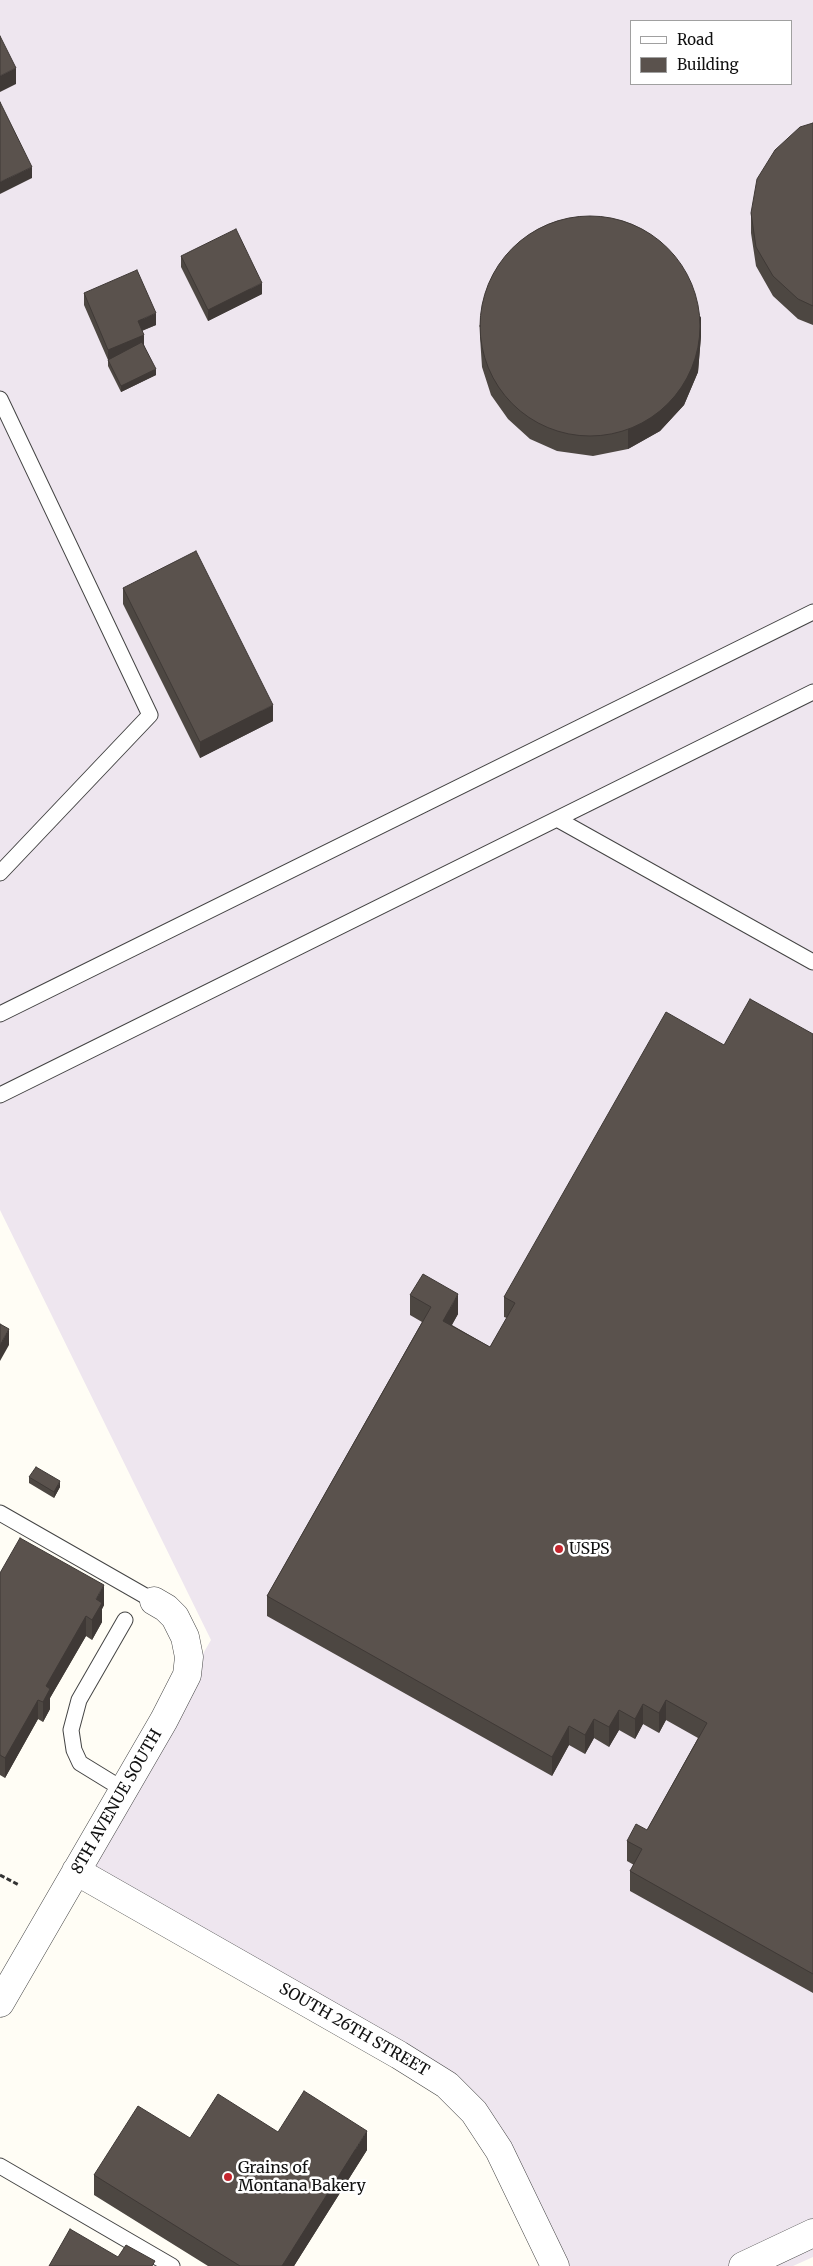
<!DOCTYPE html>
<html>
<head>
<meta charset="utf-8">
<style>
  body { margin:0 }
  #map { position:relative; width:813px; height:2266px; overflow:hidden; background:#fffdf5; font-family:Merriweather,serif }
  canvas { display:block }
  .legend { position:absolute; left:630px; top:20px; width:162px; height:65px; box-sizing:border-box; background:#fff; border:1px solid #a0a0a0; margin:0; padding:6px 9px; list-style:none; font-size:15px; color:#111 }
  .legend li { display:flex; align-items:center; gap:10px; height:25px }
  .legend b { width:25px; border:1px solid #a0a0a0 }
</style>
</head>
<body>
<div id="map">
<canvas width="813" height="2266"></canvas>
<ul class="legend">
<li><b style="height:6px;background:#fff"></b>Road</li>
<li><b style="height:14px;background:#5a524d"></b>Building</li>
</ul>
</div>
<script>
const c = document.querySelector('canvas').getContext('2d');
c.lineJoin = 'round';
function fill(path, color) { c.fillStyle = color; c.fill(path, 'evenodd'); }
const poly = rows => new Path2D(rows.map(r => 'M' + r).join(''));
function trace(path, color, width, dash) { c.strokeStyle = color; c.lineWidth = width; c.lineCap = dash ? 'butt' : 'round'; c.setLineDash(dash || []); c.stroke(path); }
function drawText(font, color, halo, rows, align = 'center') {
  c.font = font + ' Merriweather,serif'; c.lineWidth = 5; c.setLineDash([]); c.textBaseline = 'middle'; c.strokeStyle = halo; c.fillStyle = color; for (const [text, x, y, turn = 0] of rows) {
    c.save(); c.translate(x, y); c.rotate((+turn || 0) * Math.PI / 180); c.textAlign = isNaN(turn) ? turn : align; if (halo) c.strokeText(text, 0, 0); c.fillText(text, 0, 0); c.restore();
  }
}
fill(poly([
  [0,0,813,0,813,2257,793,2266,566,2266,483,2108,77,1871,211,1640,0,1210],
  [632,21,792,21,792,84,632,84]
]), '#eee6ef');
const service = poly([
  [0,399,150,715,0,873],
  [557,819,813,962],
  [0,1014,813,612],
  [0,1095,813,692],
  [0,1513,154,1601],
  [124,1790,80,1763,74,1750,71,1730,79,1700,125,1620],
  [0,2166,172,2266]
]);
const minor = poly([
  [76,1871,399,2055,447,2085,474,2112,499,2150,555,2266],
  [0,2003,164,1720,187,1675,189,1657,185,1637,175,1617,166,1608,154,1601],
  [743,2266,813,2233]
]);
trace(service, '#444', 17);
trace(minor, '#444', 29);
trace(poly([
  [0,1875,19,1885]
]), '#333', 3, [5, 2.5]);
trace(service, '#fff', 15);
trace(minor, '#fff', 28);
fill(poly([
  [813,123,813,325,798,319,773,296,756,266,751,233,751,213],
  [181,256,262,294,208,321,181,267],
  [84,293,156,325,142,331,144,345,156,375,121,392,108,366,108,360,84,305],
  [480,318,701,336,698,372,684,405,660,431,628,449,593,456,557,451,530,439,508,419,491,395,482,367,480,337],
  [123,588,273,721,200,758,123,604],
  [813,1034,813,1993,630,1891,630,1871,634,1865,627,1861,627,1841,647,1830,698,1738,666,1720,659,1733,643,1724,635,1739,619,1730,609,1747,594,1738,585,1754,569,1745,552,1776,267,1616,267,1596,422,1322,410,1315,410,1295,458,1314,452,1325,490,1347,507,1318,504,1317,504,1297,724,1045],
  [29,1477,60,1487,54,1498,29,1483],
  [0,1573,104,1605,102,1609,102,1622,92,1640,86,1636,50,1698,50,1709,43,1722,38,1719,5,1778,0,1775],
  [190,2138,367,2150,294,2266,208,2266,94,2195,94,2175]
]), '#4d4742');
fill(poly([
  [16,68,16,84,0,92,0,76],
  [32,167,32,178,0,194,0,182],
  [262,283,262,294,208,321,208,310],
  [156,313,156,325,138,332,138,321],
  [701,316,701,336,698,372,684,405,660,431,628,449,628,429],
  [144,335,144,346,108,361,108,350],
  [156,369,156,375,121,392,121,386],
  [273,705,273,721,200,758,200,742],
  [458,1294,458,1314,443,1340,443,1321],
  [9,1329,9,1345,0,1361,0,1345],
  [60,1481,60,1487,54,1498,54,1492],
  [104,1585,104,1605,102,1609,102,1622,92,1640,92,1620,96,1599],
  [86,1616,86,1636,50,1698,50,1709,43,1722,43,1702,46,1686],
  [38,1700,38,1719,5,1778,5,1758],
  [666,1700,666,1720,659,1733,659,1713],
  [643,1704,643,1724,635,1739,635,1719],
  [619,1710,619,1730,609,1747,609,1727],
  [594,1719,594,1738,585,1754,585,1735],
  [569,1726,569,1745,552,1776,552,1757],
  [367,2131,367,2150,294,2266,282,2266]
]), '#3f3936');
const building = poly([
  [0,36,16,68,0,76,0,36],
  [0,102,32,167,0,182,0,102],
  [813,123,813,306,798,299,773,276,756,247,751,213,757,179,775,150,800,127,813,123],
  '480 326a110 110 0 1 1 220 0a110 110 0 1 1-220 0Z',
  [236,229,262,283,208,310,181,256,236,229],
  [137,270,156,313,138,321,144,335,108,350,84,293,137,270],
  [142,342,156,369,121,386,108,360,142,342],
  [196,551,273,705,200,742,123,588,196,551],
  [750,999,813,1034,813,1974,630,1871,642,1849,627,1841,636,1824,647,1830,707,1723,666,1700,659,1713,643,1704,635,1719,619,1710,609,1727,594,1719,585,1735,569,1726,552,1757,267,1596,431,1307,410,1295,423,1274,458,1294,443,1321,490,1347,515,1303,504,1297,666,1012,724,1045,750,999],
  [0,1324,9,1329,0,1345,0,1324],
  [36,1467,60,1481,54,1492,29,1477,36,1467],
  [20,1538,104,1585,96,1599,102,1603,92,1620,86,1616,46,1686,50,1689,43,1702,38,1700,5,1758,0,1755,0,1573,20,1538],
  [304,2091,367,2131,282,2266,240,2266,94,2175,138,2106,190,2138,218,2094,278,2132,304,2091],
  [70,2229,118,2257,126,2245,155,2261,152,2266,49,2266,70,2229]
]);
fill(building, '#5a524d');
trace(building, '#3f3936', 1);
for (const [x, y, r, color] of [
  [559,1549,5,"#c4262e"],
  [228,2177,5,"#c4262e"]
]) { const dot = new Path2D(); dot.arc(x, y, r, 0, 2 * Math.PI); c.fillStyle = color; c.fill(dot); trace(dot, '#fff', 2); }
drawText('16px', '#111', '#fff', [
  ["USPS",569,1549],
  ["Grains of",238,2168],
  ["Montana Bakery",238,2186]
], 'left');
drawText('16px', '#111', '#fff', [
  ["8TH AVENUE SOUTH",117,1802,-60],
  ["SOUTH 26TH STREET",354,2030,30]
]);
</script>
</body>
</html>
